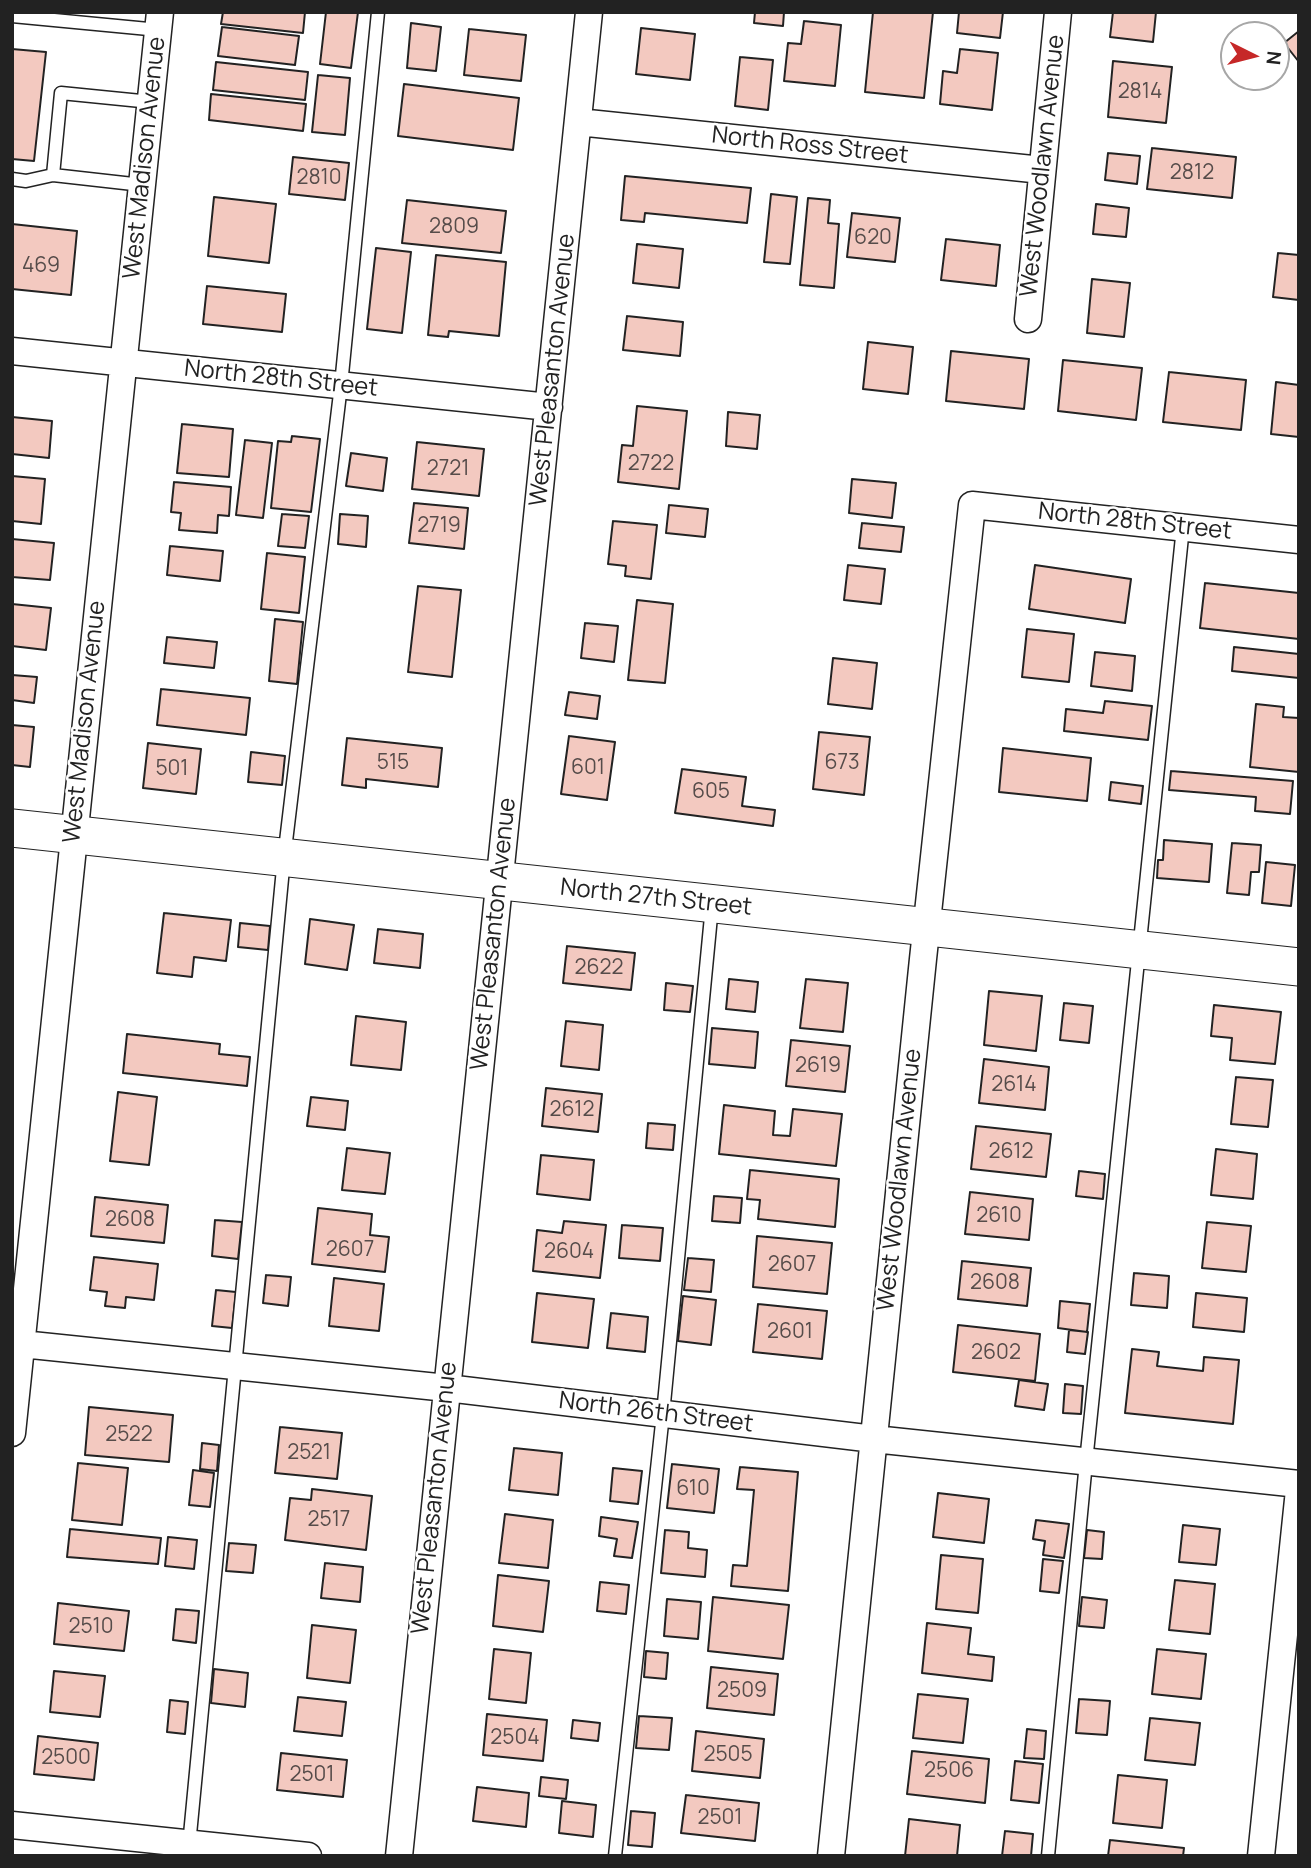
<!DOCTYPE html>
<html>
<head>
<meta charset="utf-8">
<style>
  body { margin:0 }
  #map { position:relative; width:1311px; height:1868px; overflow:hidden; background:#fff; font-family:Manrope,sans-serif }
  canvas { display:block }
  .frame { position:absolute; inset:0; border:14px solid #222; pointer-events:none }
  .north { position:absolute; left:1220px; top:21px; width:70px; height:70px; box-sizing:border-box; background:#fff; border:2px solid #a7a7a7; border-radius:50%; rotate:96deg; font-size:19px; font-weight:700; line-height:28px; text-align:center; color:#222 }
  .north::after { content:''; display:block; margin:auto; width:24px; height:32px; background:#c62828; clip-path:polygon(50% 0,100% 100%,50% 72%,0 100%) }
</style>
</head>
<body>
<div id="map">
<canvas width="1311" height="1868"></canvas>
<div class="frame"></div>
<div class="north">N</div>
</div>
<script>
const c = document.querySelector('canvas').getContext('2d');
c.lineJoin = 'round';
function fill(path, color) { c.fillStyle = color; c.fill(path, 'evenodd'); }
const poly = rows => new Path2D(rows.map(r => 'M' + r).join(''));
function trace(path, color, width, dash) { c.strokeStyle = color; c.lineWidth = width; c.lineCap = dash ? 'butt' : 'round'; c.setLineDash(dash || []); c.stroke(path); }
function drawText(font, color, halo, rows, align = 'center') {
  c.font = font + ' Manrope,sans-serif'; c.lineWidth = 5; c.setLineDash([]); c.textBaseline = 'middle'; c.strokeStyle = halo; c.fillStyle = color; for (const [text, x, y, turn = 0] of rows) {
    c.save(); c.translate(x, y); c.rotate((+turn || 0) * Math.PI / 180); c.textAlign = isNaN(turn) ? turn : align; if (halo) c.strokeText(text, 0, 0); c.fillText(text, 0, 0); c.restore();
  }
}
const building = poly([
  [223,12,305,12,303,33,221,24,223,12],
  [326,12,358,12,351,68,320,64,326,12],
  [755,12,784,12,783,26,754,23,755,12],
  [873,12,933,12,924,98,865,92,873,12],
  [959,12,1003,12,1000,38,957,33,959,12],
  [1113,12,1156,12,1153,42,1110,37,1113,12],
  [804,21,841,25,835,86,784,81,788,43,801,44,804,21],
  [411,23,441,27,436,71,407,68,411,23],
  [222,27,299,36,295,65,218,56,222,27],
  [641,28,695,34,690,80,636,74,641,28],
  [469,29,526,35,521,81,464,75,469,29],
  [1299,31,1299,62,1284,43,1299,31],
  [12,49,46,52,34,161,12,159,12,49],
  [960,49,998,53,992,110,940,104,943,71,957,73,960,49],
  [740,57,773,60,768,110,735,106,740,57],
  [1113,61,1172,67,1166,123,1108,117,1113,61],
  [216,62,308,72,305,100,213,90,216,62],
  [318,75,350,78,345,135,312,132,318,75],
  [404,84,519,98,513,150,398,136,404,84],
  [211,94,306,104,303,131,209,120,211,94],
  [1152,148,1236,157,1232,198,1147,189,1152,148],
  [1108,153,1140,156,1137,184,1105,180,1108,153],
  [293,157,349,163,345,200,289,194,293,157],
  [625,176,751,188,747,223,645,213,644,222,621,220,625,176],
  [771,194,797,197,790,264,764,262,771,194],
  [214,197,276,204,269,263,208,256,214,197],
  [808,198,830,200,828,223,839,224,834,288,800,285,808,198],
  [407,200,506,211,501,253,402,243,407,200],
  [1096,204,1129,208,1126,237,1093,234,1096,204],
  [852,213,900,218,895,262,847,257,852,213],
  [12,224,77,231,71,295,12,289,12,224],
  [946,239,1000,245,996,286,941,280,946,239],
  [637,244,683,249,679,288,633,283,637,244],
  [376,248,411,252,402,333,367,329,376,248],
  [1278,253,1299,255,1299,300,1273,297,1278,253],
  [436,255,506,262,499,336,449,331,448,337,428,335,436,255],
  [1092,279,1130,283,1124,337,1087,333,1092,279],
  [207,286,286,294,282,332,203,324,207,286],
  [627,316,683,322,680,356,623,350,627,316],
  [868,342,913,347,908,394,863,389,868,342],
  [951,351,1029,359,1024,409,946,401,951,351],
  [1063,360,1142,368,1136,420,1058,411,1063,360],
  [1169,372,1246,380,1241,430,1163,422,1169,372],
  [1276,382,1299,385,1299,437,1271,434,1276,382],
  [637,406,687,411,679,489,618,482,622,445,633,446,637,406],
  [728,412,760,415,757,449,726,446,728,412],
  [12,417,52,421,49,458,12,454,12,417],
  [182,424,233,429,229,477,177,473,182,424],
  [292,436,320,439,311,512,271,508,278,441,291,442,292,436],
  [245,440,272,443,263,518,236,515,245,440],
  [417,442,484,449,479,496,412,489,417,442],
  [351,453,387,458,383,491,346,486,351,453],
  [12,476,45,479,41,524,12,521,12,476],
  [852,479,896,483,892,518,849,513,852,479],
  [174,482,231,487,229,516,218,515,217,533,179,530,181,513,171,512,174,482],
  [414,503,468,508,464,549,409,543,414,503],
  [669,505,708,509,705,537,666,533,669,505],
  [282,514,309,516,305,548,278,546,282,514],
  [340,514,368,516,366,547,338,544,340,514],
  [613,521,657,525,651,579,625,576,626,566,608,564,613,521],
  [862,523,904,527,901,552,859,548,862,523],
  [12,539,54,543,50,580,12,577,12,539],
  [170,546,223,551,220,581,167,575,170,546],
  [267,553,305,557,299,613,261,609,267,553],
  [848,565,885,569,881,604,844,600,848,565],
  [1035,565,1131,579,1125,623,1029,609,1035,565],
  [1205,583,1299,593,1299,639,1200,628,1205,583],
  [418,586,461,590,452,677,408,672,418,586],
  [637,600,673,604,665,683,628,680,637,600],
  [12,604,51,608,46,650,12,646,12,604],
  [275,619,303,622,297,684,269,681,275,619],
  [585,623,618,626,614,662,581,658,585,623],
  [1027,629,1074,634,1069,682,1022,677,1027,629],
  [167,637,217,642,214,668,164,663,167,637],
  [1234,647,1299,654,1299,678,1232,671,1234,647],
  [1095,652,1135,656,1132,691,1091,686,1095,652],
  [833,658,877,663,872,709,828,704,833,658],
  [12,675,37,677,34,703,12,700,12,675],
  [161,689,250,698,246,735,157,725,161,689],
  [569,692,600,696,597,719,565,715,569,692],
  [1105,701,1152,706,1148,740,1064,731,1066,709,1103,713,1105,701],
  [1256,704,1284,707,1283,717,1299,718,1299,772,1250,767,1256,704],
  [12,725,34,727,30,767,12,765,12,725],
  [819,732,870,737,864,795,813,789,819,732],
  [569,736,615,742,607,800,561,794,569,736],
  [347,738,442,748,438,787,366,779,366,788,342,785,347,738],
  [148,743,201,749,196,794,143,788,148,743],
  [1003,748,1091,758,1087,801,999,792,1003,748],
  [251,752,285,756,282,785,248,782,251,752],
  [682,769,746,777,742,806,775,810,773,826,675,813,682,769],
  [1171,771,1293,781,1290,814,1255,811,1256,797,1169,790,1171,771],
  [1111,782,1143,786,1141,804,1109,800,1111,782],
  [1164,840,1212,844,1209,882,1157,878,1158,860,1163,860,1164,840],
  [1232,843,1261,845,1259,872,1251,872,1249,895,1227,893,1232,843],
  [1266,862,1295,865,1291,906,1262,903,1266,862],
  [164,913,231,920,226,961,194,957,192,977,157,973,164,913],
  [310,919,354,925,347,970,305,964,310,919],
  [240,923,270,926,268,950,238,947,240,923],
  [378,929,423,934,420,968,374,963,378,929],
  [567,946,635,953,631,990,563,983,567,946],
  [729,979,758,982,755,1012,726,1009,729,979],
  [806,979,848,983,843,1032,800,1028,806,979],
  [666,983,693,986,690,1012,664,1010,666,983],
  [989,991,1042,996,1036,1051,984,1045,989,991],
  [1064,1003,1093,1006,1089,1043,1060,1040,1064,1003],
  [1214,1005,1281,1012,1275,1064,1230,1060,1232,1038,1211,1036,1214,1005],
  [356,1016,406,1022,401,1070,351,1065,356,1016],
  [566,1021,603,1025,599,1070,561,1066,566,1021],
  [712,1028,758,1032,755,1068,709,1064,712,1028],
  [127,1034,220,1044,219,1054,250,1057,247,1086,123,1073,127,1034],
  [791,1040,850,1046,845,1092,786,1086,791,1040],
  [984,1059,1049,1067,1045,1110,979,1103,984,1059],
  [1236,1077,1273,1080,1268,1127,1231,1124,1236,1077],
  [546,1088,602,1094,598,1132,542,1126,546,1088],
  [118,1092,157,1097,149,1165,110,1161,118,1092],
  [311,1097,348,1101,345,1130,307,1126,311,1097],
  [724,1105,775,1111,773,1135,790,1136,793,1109,842,1114,836,1166,719,1154,724,1105],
  [648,1123,675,1125,673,1150,646,1148,648,1123],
  [976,1126,1051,1134,1046,1177,971,1169,976,1126],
  [347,1148,390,1153,385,1194,342,1190,347,1148],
  [1216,1149,1257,1154,1253,1199,1211,1195,1216,1149],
  [541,1155,594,1160,590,1200,537,1194,541,1155],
  [750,1170,839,1179,835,1227,758,1219,760,1200,747,1199,750,1170],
  [1079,1171,1105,1174,1103,1199,1076,1196,1079,1171],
  [970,1192,1033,1199,1029,1240,965,1234,970,1192],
  [714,1196,742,1198,740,1223,712,1221,714,1196],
  [95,1197,168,1205,164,1243,91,1236,95,1197],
  [318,1208,372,1214,370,1235,389,1237,385,1272,312,1264,318,1208],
  [215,1220,242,1222,238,1259,212,1256,215,1220],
  [564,1221,606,1225,600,1278,533,1271,537,1230,562,1233,564,1221],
  [1207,1222,1251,1226,1246,1272,1202,1268,1207,1222],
  [622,1225,663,1228,660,1261,619,1258,622,1225],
  [757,1236,832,1243,827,1294,753,1287,757,1236],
  [94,1257,158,1264,154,1300,126,1297,125,1308,105,1306,107,1292,90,1290,94,1257],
  [688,1258,714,1260,711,1292,684,1290,688,1258],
  [962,1261,1031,1268,1027,1306,958,1299,962,1261],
  [1134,1273,1169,1276,1167,1308,1131,1305,1134,1273],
  [266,1275,291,1277,288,1306,263,1303,266,1275],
  [334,1278,384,1284,379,1331,329,1326,334,1278],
  [216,1290,236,1292,232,1328,212,1326,216,1290],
  [537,1293,594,1299,588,1348,532,1342,537,1293],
  [1196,1293,1247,1298,1244,1332,1193,1327,1196,1293],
  [683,1296,716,1300,711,1345,678,1341,683,1296],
  [1060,1301,1090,1304,1087,1332,1058,1328,1060,1301],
  [758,1304,827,1311,822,1359,753,1352,758,1304],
  [611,1313,648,1317,645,1352,607,1348,611,1313],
  [958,1325,1040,1334,1035,1381,953,1372,958,1325],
  [1069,1330,1088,1332,1085,1354,1067,1352,1069,1330],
  [1132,1349,1159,1352,1157,1366,1203,1371,1204,1357,1239,1360,1233,1424,1125,1413,1132,1349],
  [1019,1380,1048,1384,1044,1410,1015,1406,1019,1380],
  [1065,1384,1083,1386,1081,1414,1063,1413,1065,1384],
  [89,1407,173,1415,169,1462,85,1455,89,1407],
  [280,1427,342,1433,337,1479,275,1473,280,1427],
  [202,1443,219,1445,217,1471,200,1469,202,1443],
  [514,1448,562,1453,558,1495,509,1490,514,1448],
  [78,1463,128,1468,122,1525,72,1520,78,1463],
  [672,1464,719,1469,714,1513,667,1508,672,1464],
  [740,1467,798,1472,788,1591,731,1586,733,1565,747,1566,754,1490,737,1489,740,1467],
  [613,1468,642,1471,638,1504,610,1501,613,1468],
  [193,1470,214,1473,210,1507,189,1505,193,1470],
  [312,1489,372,1496,366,1550,285,1540,290,1498,311,1500,312,1489],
  [938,1493,989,1499,984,1543,933,1537,938,1493],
  [505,1514,553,1520,548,1568,499,1563,505,1514],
  [601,1517,638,1522,632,1558,614,1556,617,1539,599,1536,601,1517],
  [1036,1520,1069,1524,1064,1558,1043,1555,1045,1541,1033,1539,1036,1520],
  [1183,1525,1220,1529,1216,1565,1179,1562,1183,1525],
  [70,1529,161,1538,158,1564,67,1557,70,1529],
  [665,1530,689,1532,688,1548,707,1550,705,1577,661,1573,665,1530],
  [1087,1530,1104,1532,1102,1559,1084,1558,1087,1530],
  [168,1537,197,1540,194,1569,165,1566,168,1537],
  [229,1543,256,1545,253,1573,226,1571,229,1543],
  [941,1555,983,1559,978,1613,936,1609,941,1555],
  [1043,1559,1063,1561,1059,1593,1040,1591,1043,1559],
  [325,1563,363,1567,360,1602,321,1598,325,1563],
  [498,1575,549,1581,543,1632,493,1626,498,1575],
  [1175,1580,1215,1584,1210,1634,1169,1630,1175,1580],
  [600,1582,629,1585,626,1614,597,1611,600,1582],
  [713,1597,789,1605,783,1659,708,1651,713,1597],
  [1082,1597,1107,1600,1104,1628,1079,1626,1082,1597],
  [667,1599,701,1602,698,1639,664,1636,667,1599],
  [58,1603,129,1611,124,1651,54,1644,58,1603],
  [176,1609,199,1611,196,1643,173,1640,176,1609],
  [927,1623,971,1628,968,1654,994,1657,992,1681,922,1673,927,1623],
  [312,1625,356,1630,350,1683,307,1678,312,1625],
  [494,1649,531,1653,526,1703,489,1699,494,1649],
  [1157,1649,1206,1654,1201,1699,1152,1694,1157,1649],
  [646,1651,668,1653,666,1679,644,1677,646,1651],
  [711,1667,778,1674,774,1715,707,1708,711,1667],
  [214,1669,248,1673,245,1707,211,1703,214,1669],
  [54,1671,105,1676,100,1717,50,1712,54,1671],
  [918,1694,968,1699,963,1743,913,1738,918,1694],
  [298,1697,346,1702,342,1736,294,1731,298,1697],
  [1079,1699,1110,1701,1107,1735,1076,1733,1079,1699],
  [170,1700,188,1702,185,1734,167,1732,170,1700],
  [487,1714,547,1720,543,1761,483,1755,487,1714],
  [639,1716,672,1718,669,1750,636,1748,639,1716],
  [1150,1718,1200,1723,1195,1765,1145,1760,1150,1718],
  [573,1720,600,1723,598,1741,571,1738,573,1720],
  [1027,1729,1046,1731,1044,1759,1024,1758,1027,1729],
  [696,1731,764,1739,760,1778,692,1771,696,1731],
  [38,1736,98,1743,94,1780,34,1774,38,1736],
  [912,1751,989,1759,985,1803,907,1794,912,1751],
  [281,1753,347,1760,343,1797,277,1790,281,1753],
  [1015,1761,1043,1764,1039,1803,1011,1800,1015,1761],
  [1118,1775,1167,1780,1162,1828,1113,1823,1118,1775],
  [541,1777,568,1780,566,1799,539,1796,541,1777],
  [477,1787,529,1793,526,1827,473,1821,477,1787],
  [686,1795,759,1803,755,1841,681,1833,686,1795],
  [562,1801,596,1805,593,1837,559,1833,562,1801],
  [631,1811,655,1813,652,1847,628,1845,631,1811],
  [909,1819,960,1825,957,1856,905,1856,909,1819],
  [1005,1831,1033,1834,1031,1856,1002,1856,1005,1831],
  [1110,1840,1184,1848,1183,1856,1108,1856,1110,1840]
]);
fill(building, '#f3c9c0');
trace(building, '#222', 2);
const lane = poly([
  [12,16,159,30],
  [53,175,61,93,151,102],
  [12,179,26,181,53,175,142,185],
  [189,1845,284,858,341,385,378,12],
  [615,1856,663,1414,712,906],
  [1048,1856,1086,1462,1183,527]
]);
const street = poly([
  [578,122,1042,170],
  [1028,319,1058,12],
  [12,351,549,407],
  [12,1343,447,1388,874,1439,1299,1484],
  [12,1433,160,12],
  [12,1825,308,1856],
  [399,1856,589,12],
  [831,1856,923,959,972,505,1299,540],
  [1261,1856,1299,1490]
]);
const secondary = poly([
  [12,828,1299,967]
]);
trace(lane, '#222', 15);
trace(street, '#222', 29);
trace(secondary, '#222', 39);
trace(lane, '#fff', 12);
trace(street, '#fff', 26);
trace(secondary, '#fff', 37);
drawText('21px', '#564c4a', null, [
  ["2814",1140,92],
  ["2812",1192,173],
  ["2810",319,178],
  ["2809",454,227],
  ["620",873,238],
  ["469",41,266],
  ["2722",651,464],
  ["2721",448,469],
  ["2719",439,526],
  ["515",393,763],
  ["673",842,763],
  ["601",588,768],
  ["501",172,769],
  ["605",711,792],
  ["2622",599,968],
  ["2619",818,1066],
  ["2614",1014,1085],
  ["2612",572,1110],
  ["2612",1011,1152],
  ["2610",999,1216],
  ["2608",130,1220],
  ["2607",350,1250],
  ["2604",569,1252],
  ["2607",792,1265],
  ["2608",995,1283],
  ["2601",790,1332],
  ["2602",996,1353],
  ["2522",129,1435],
  ["2521",309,1453],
  ["610",693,1489],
  ["2517",329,1520],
  ["2510",91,1627],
  ["2509",742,1691],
  ["2504",515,1738],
  ["2505",728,1755],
  ["2500",66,1758],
  ["2506",949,1771],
  ["2501",312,1775],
  ["2501",720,1818]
]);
drawText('24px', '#222', '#fff', [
  ["North Ross Street",810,146,6],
  ["West Madison Avenue",145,158,-84],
  ["West Woodlawn Avenue",1043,166,-84],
  ["West Pleasanton Avenue",553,370,-84],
  ["North 28th Street",281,379,6],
  ["North 28th Street",1135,522,6],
  ["West Madison Avenue",85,722,-84],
  ["North 27th Street",656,898,6],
  ["West Pleasanton Avenue",494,934,-84],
  ["West Woodlawn Avenue",900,1180,-84],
  ["North 26th Street",656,1413,7],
  ["West Pleasanton Avenue",435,1498,-84]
]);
</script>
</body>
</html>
